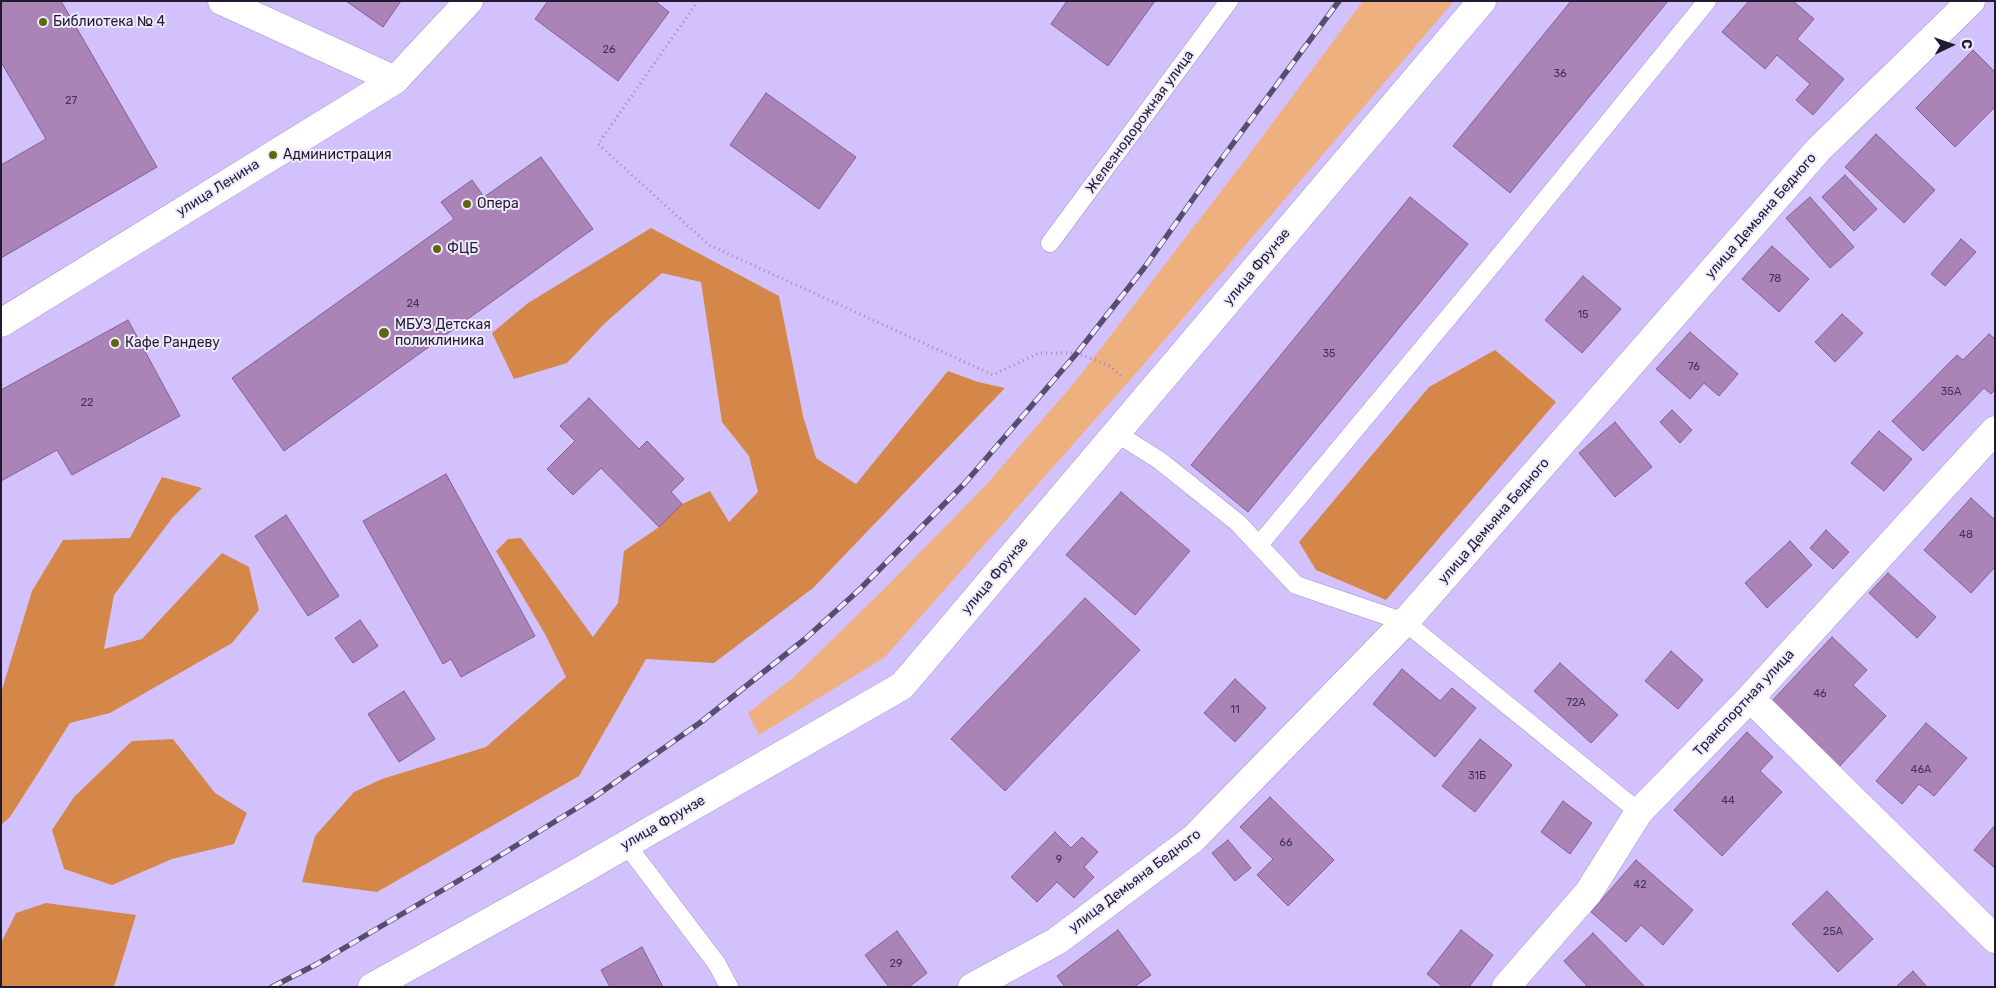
<!DOCTYPE html>
<html>
<head>
<meta charset="utf-8">
<style>
  body { margin:0 }
  #map { position:relative; width:1996px; height:988px; overflow:hidden; background:#d3c1fe; font-family:Rubik,sans-serif }
  canvas { display:block }
  .frame { position:absolute; inset:0; border:2px solid #211a30; pointer-events:none }
  .north { position:absolute; left:1926px; top:20px; width:50px; height:50px; -webkit-text-stroke:4px #efeafd; paint-order:stroke; rotate:87deg; font-size:14px; font-weight:700; line-height:20px; text-align:center; color:#211a30 }
  .north::after { content:''; display:block; margin:auto; width:18px; height:22px; background:#211a30; clip-path:polygon(50% 0,100% 100%,50% 72%,0 100%) }
</style>
</head>
<body>
<div id="map">
<canvas width="1996" height="988"></canvas>
<div class="frame"></div>
<div class="north">С</div>
</div>
<script>
const c = document.querySelector('canvas').getContext('2d');
c.lineJoin = 'round';
function fill(path, color) { c.fillStyle = color; c.fill(path, 'evenodd'); }
const poly = rows => new Path2D(rows.map(r => 'M' + r).join(''));
function trace(path, color, width, dash) { c.strokeStyle = color; c.lineWidth = width; c.lineCap = dash ? 'butt' : 'round'; c.setLineDash(dash || []); c.stroke(path); }
function drawText(font, color, halo, rows, align = 'center') {
  c.font = font + ' Rubik,sans-serif'; c.lineWidth = 4; c.setLineDash([]); c.textBaseline = 'middle'; c.strokeStyle = halo; c.fillStyle = color; for (const [text, x, y, turn = 0] of rows) {
    c.save(); c.translate(x, y); c.rotate((+turn || 0) * Math.PI / 180); c.textAlign = isNaN(turn) ? turn : align; if (halo) c.strokeText(text, 0, 0); c.fillText(text, 0, 0); c.restore();
  }
}
fill(poly([
  [1363,1,1454,1,1138,371,885,657,759,735,748,713,795,676,890,583,985,486,1075,382,1248,156]
]), '#efb080');
fill(poly([
  [651,228,779,296,803,416,816,458,856,484,948,371,978,382,1005,388,813,588,714,663,646,659,579,776,377,892,302,882,315,836,354,792,382,779,486,747,566,677,545,634,496,551,508,539,521,538,593,637,618,603,624,551,659,527,682,504,710,491,729,522,758,492,749,456,722,422,701,282,662,273,605,323,567,363,514,379,492,333,528,303],
  [1495,350,1556,402,1386,600,1316,570,1299,542,1429,387],
  [162,477,202,488,173,517,114,595,104,649,142,639,222,553,249,567,259,610,232,643,110,713,70,723,10,817,1,825,1,693,32,591,63,540,130,538],
  [173,739,215,793,247,813,234,844,172,859,112,885,64,869,52,830,74,797,132,741],
  [46,903,136,915,115,984,112,987,1,987,1,943,16,913]
]), '#d48748');
const building = poly([
  [1,1,61,1,157,167,1,258,1,165,46,139,1,62,1,1],
  [346,1,401,1,383,27,346,1],
  [548,1,655,1,669,12,618,81,535,19,548,1],
  [1067,1,1155,1,1108,66,1051,24,1067,1],
  [1571,1,1668,1,1510,193,1453,146,1571,1],
  [1749,1,1793,1,1814,19,1797,39,1844,79,1813,115,1796,100,1810,84,1777,55,1765,69,1722,32,1749,1],
  [1973,50,1995,72,1995,107,1955,147,1916,108,1973,50],
  [766,93,856,157,819,209,730,145,766,93],
  [1876,134,1935,190,1904,223,1845,167,1876,134],
  [541,157,593,229,284,451,232,378,454,219,441,202,472,180,484,197,541,157],
  [1845,175,1877,209,1854,231,1822,197,1845,175],
  [1410,197,1468,244,1248,512,1191,465,1410,197],
  [1810,197,1854,247,1830,268,1786,218,1810,197],
  [1961,239,1976,252,1945,286,1931,274,1961,239],
  [1772,246,1809,279,1779,312,1742,279,1772,246],
  [1583,276,1621,309,1582,353,1545,320,1583,276],
  [1842,314,1863,333,1835,362,1815,342,1842,314],
  [128,320,180,416,72,475,57,450,1,481,1,390,128,320],
  [1690,332,1738,374,1719,396,1704,383,1690,399,1656,369,1690,332],
  [1989,334,1995,339,1995,390,1991,394,1984,388,1923,451,1892,421,1957,355,1963,360,1989,334],
  [589,398,639,449,647,441,684,479,671,492,682,504,659,527,601,468,573,495,547,469,575,441,560,426,589,398],
  [1672,410,1692,430,1680,443,1660,422,1672,410],
  [1615,422,1652,467,1615,497,1579,453,1615,422],
  [1879,431,1912,459,1884,491,1851,463,1879,431],
  [446,474,535,636,461,677,451,659,443,664,363,521,446,474],
  [1121,492,1190,551,1135,615,1066,555,1121,492],
  [1971,498,1995,520,1995,567,1971,593,1924,550,1971,498],
  [286,515,339,596,308,616,255,536,286,515],
  [1826,530,1849,552,1833,569,1810,548,1826,530],
  [1790,541,1812,565,1767,608,1745,583,1790,541],
  [1888,573,1936,617,1917,638,1869,593,1888,573],
  [1085,598,1140,650,1005,791,951,739,1085,598],
  [360,620,378,646,353,663,335,638,360,620],
  [1832,637,1867,670,1853,685,1886,716,1838,768,1770,703,1832,637],
  [1671,651,1703,680,1678,709,1645,681,1671,651],
  [1560,663,1618,715,1591,743,1534,691,1560,663],
  [1402,669,1440,701,1452,688,1476,708,1435,757,1373,704,1402,669],
  [1235,679,1266,708,1235,742,1204,713,1235,679],
  [404,691,435,739,399,762,368,714,404,691],
  [1926,723,1967,758,1934,796,1919,784,1902,804,1876,781,1926,723],
  [1747,732,1773,757,1760,771,1782,792,1722,856,1674,810,1747,732],
  [1480,739,1512,765,1475,812,1442,786,1480,739],
  [1270,797,1334,860,1288,906,1257,875,1273,859,1240,827,1270,797],
  [1563,801,1592,823,1570,854,1541,832,1563,801],
  [1995,825,1995,868,1974,850,1995,825],
  [1055,832,1071,848,1082,837,1098,852,1084,867,1094,877,1074,898,1057,882,1037,902,1011,877,1055,832],
  [1228,840,1251,868,1235,881,1212,853,1228,840],
  [1636,860,1693,910,1663,945,1641,925,1626,942,1591,912,1636,860],
  [1827,891,1873,939,1838,972,1792,924,1827,891],
  [1118,930,1151,975,1134,987,1065,987,1057,976,1118,930],
  [1461,930,1493,955,1469,987,1443,987,1427,974,1461,930],
  [897,931,927,973,909,987,889,987,865,955,897,931],
  [1593,933,1645,987,1588,987,1564,961,1593,933],
  [642,947,663,987,610,987,601,970,642,947],
  [1913,971,1927,987,1896,987,1913,971]
]);
fill(building, '#aa84b7');
trace(building, '#845f90', 1);
const lane = poly([
  [1050,243,1229,1],
  [1116,433,1159,460,1238,523,1296,585,1405,622,1639,812],
  [1259,545,1511,242,1707,1],
  [626,844,717,964,729,987]
]);
const street = poly([
  [222,1,395,80],
  [1750,698,1995,939],
  [372,987,554,886,902,686,1482,1],
  [972,987,1057,941,1193,839,1405,622,1818,150,1971,1],
  [1506,987,1588,893,1639,812,1750,698,1995,430]
]);
const primary = poly([
  [1,323,395,80,469,1]
]);
trace(lane, '#a493cd', 19);
trace(street, '#a493cd', 29);
trace(primary, '#a493cd', 29);
trace(poly([
  [698,1,598,144,709,245,993,375,1039,353,1077,353,1110,366,1123,378]
]), '#998bbb', 3, [1, 4]);
trace(lane, '#fff', 18);
trace(street, '#fff', 28);
trace(primary, '#fff', 28);
const rail = poly([
  [272,987,317,964,475,871,593,798,701,722,805,639,859,590,965,483,1077,353,1144,268,1220,161,1339,1]
]);
trace(rail, '#574d6e', 5.5);
trace(rail, '#efeafd', 4, [11]);
for (const [x, y, r, color] of [
  [43,22,5,"#5c680e"],
  [273,155,5,"#5c680e"],
  [467,204,5,"#5c680e"],
  [437,249,5,"#5c680e"],
  [384,333,6,"#5c680e"],
  [115,343,5,"#5c680e"]
]) { const dot = new Path2D(); dot.arc(x, y, r, 0, 2 * Math.PI); c.fillStyle = color; c.fill(dot); trace(dot, '#efeafd', 2); }
drawText('11px', '#433452', null, [
  ["26",609,50],
  ["36",1560,74],
  ["27",71,101],
  ["78",1775,279],
  ["24",413,304],
  ["15",1583,315],
  ["35",1329,354],
  ["76",1694,367],
  ["35А",1951,392],
  ["22",87,403],
  ["48",1966,535],
  ["46",1820,694],
  ["72А",1576,703],
  ["11",1235,710],
  ["46А",1921,770],
  ["31Б",1477,776],
  ["44",1728,801],
  ["66",1286,843],
  ["9",1059,860],
  ["42",1640,885],
  ["25А",1833,932],
  ["29",896,964]
]);
drawText('14px', '#211a30', '#efeafd', [
  ["Библиотека № 4",53,22],
  ["Администрация",283,155],
  ["Опера",477,204],
  ["ФЦБ",447,249],
  ["МБУЗ Детская",395,325],
  ["поликлиника",395,341],
  ["Кафе Рандеву",125,343]
], 'left');
drawText('14px', '#211a30', '#efeafd', [
  ["Железнодорожная улица",1140,122,-54],
  ["улица Ленина",218,188,-32],
  ["улица Демьяна Бедного",1761,216,-49],
  ["улица Фрунзе",1257,267,-50],
  ["улица Демьяна Бедного",1494,521,-49],
  ["улица Фрунзе",995,576,-50],
  ["Транспортная улица",1744,703,-47],
  ["улица Фрунзе",663,823,-30],
  ["улица Демьяна Бедного",1135,881,-37]
]);
</script>
</body>
</html>
